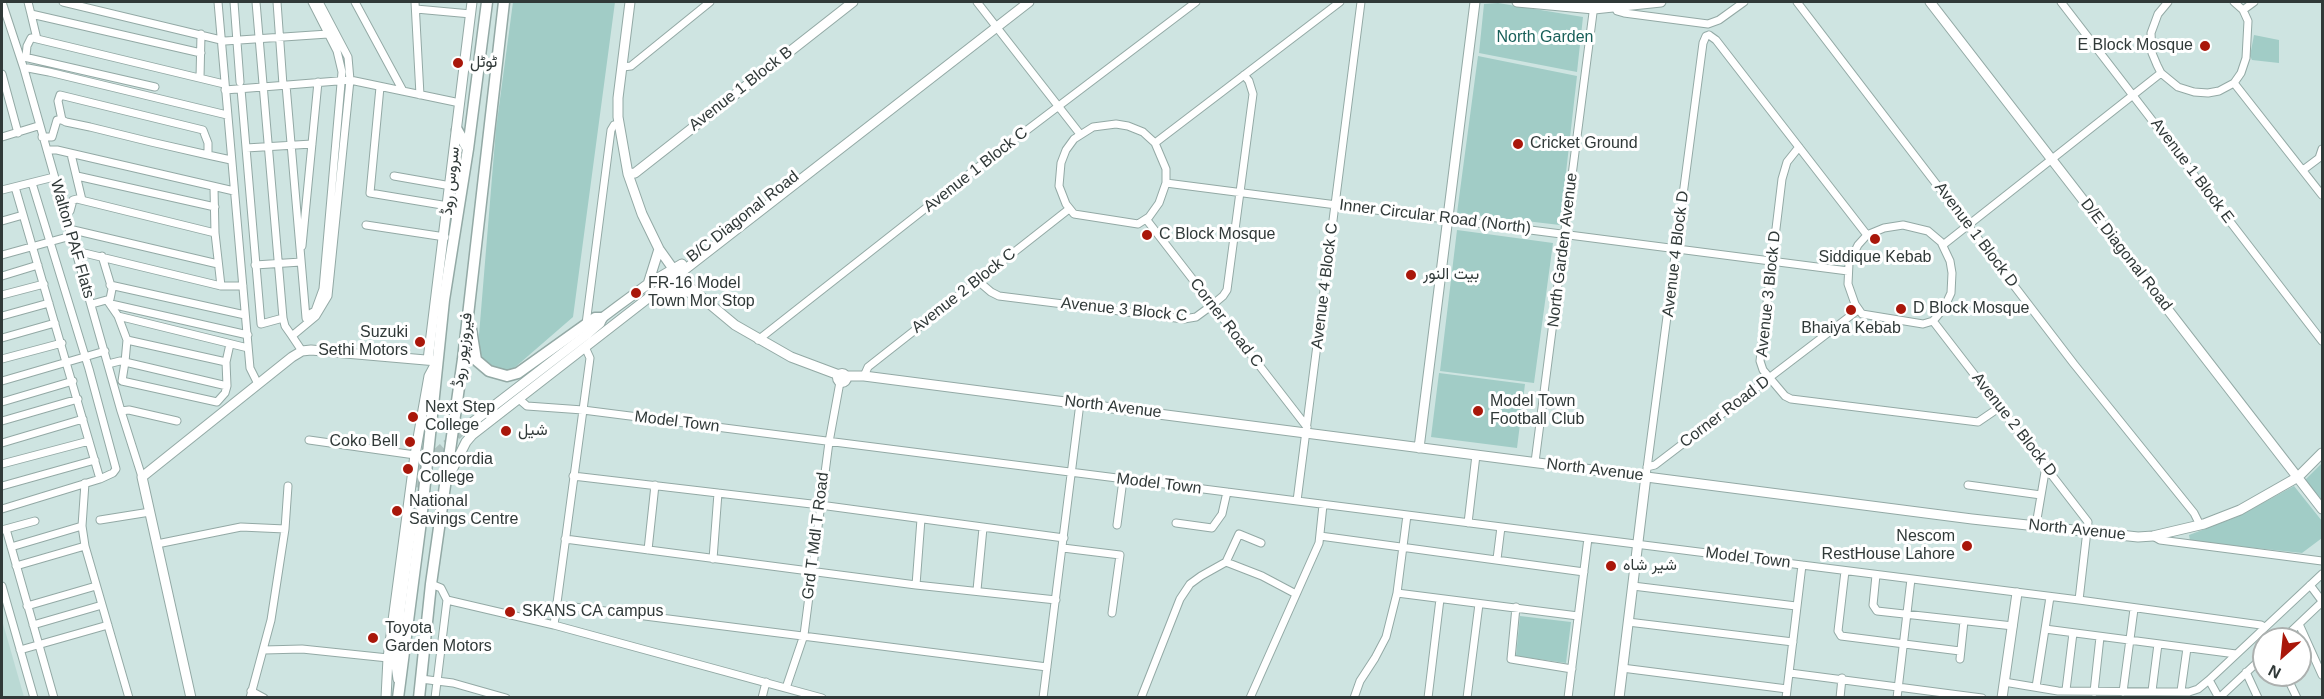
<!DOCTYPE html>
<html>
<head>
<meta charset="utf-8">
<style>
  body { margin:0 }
  #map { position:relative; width:2324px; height:699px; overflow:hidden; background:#cee4e1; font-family:Helvetica,sans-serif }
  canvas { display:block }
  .frame { position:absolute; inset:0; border:3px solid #303938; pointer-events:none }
  .north { position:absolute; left:2252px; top:627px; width:60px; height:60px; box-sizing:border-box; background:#fff; border:2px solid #acb0af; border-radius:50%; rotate:207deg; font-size:16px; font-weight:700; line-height:24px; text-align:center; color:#303938 }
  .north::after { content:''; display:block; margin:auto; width:21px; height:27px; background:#a9170a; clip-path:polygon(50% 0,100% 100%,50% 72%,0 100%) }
</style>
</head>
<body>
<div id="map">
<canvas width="2324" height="699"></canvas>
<div class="frame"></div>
<div class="north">N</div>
</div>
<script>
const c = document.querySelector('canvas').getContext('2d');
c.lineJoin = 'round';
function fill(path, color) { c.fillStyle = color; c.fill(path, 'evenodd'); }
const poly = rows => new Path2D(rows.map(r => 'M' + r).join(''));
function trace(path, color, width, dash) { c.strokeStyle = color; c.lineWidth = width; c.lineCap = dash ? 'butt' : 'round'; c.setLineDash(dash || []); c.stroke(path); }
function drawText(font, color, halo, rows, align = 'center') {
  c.font = font + ' Helvetica,Vazirmatn,sans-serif'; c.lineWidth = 6; c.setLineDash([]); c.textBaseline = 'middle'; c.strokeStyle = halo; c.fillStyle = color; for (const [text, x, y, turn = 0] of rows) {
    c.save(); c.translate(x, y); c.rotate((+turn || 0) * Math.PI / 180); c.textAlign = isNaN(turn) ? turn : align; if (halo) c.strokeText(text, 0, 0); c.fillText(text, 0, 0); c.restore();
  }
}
fill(poly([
  [2,620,24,697,2,697]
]), '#bad9d4');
fill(poly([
  [513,2,615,2,573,317,513,369,501,372,480,357,479,335,496,129],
  [1498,3,1583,17,1577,72,1479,53,1484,4],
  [2254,35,2279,40,2279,63,2252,60,2250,56],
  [1478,56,1577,76,1560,225,1457,213],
  [1457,230,1553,243,1534,383,1440,371],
  [1439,373,1525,384,1517,448,1431,437],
  [2322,463,2322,500,2305,480],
  [2294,486,2322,521,2322,538,2302,553,2190,541,2189,535,2239,516],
  [1520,616,1571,622,1566,663,1516,656]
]), '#a1ccc6');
trace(poly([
  [413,514,420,474,424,464,465,428]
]), '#aec2bf', 9, [9, 4.5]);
const street = poly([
  [2,2,24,69,121,411,142,477],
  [28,2,31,14],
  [63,2,225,41,328,34],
  [218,2,250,368,258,384],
  [234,2,240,82],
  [256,2,283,318,285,326,292,336],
  [277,2,283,85],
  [355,2,403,91],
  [415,2,420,95],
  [977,2,1080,134],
  [1797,2,2074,364,2194,513,2200,525],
  [2061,2,2322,341],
  [2168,2,2158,14,2151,33,2152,53,2157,65,2161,73,2178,87,2194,92,2208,93,2219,91,2234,83,2241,73,2246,58,2248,21,2243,10,2234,2],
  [1615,7,1617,11,1624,13,1708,24,1719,20,1744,2],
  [416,9,471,14],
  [2243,10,2254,2],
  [1709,35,1716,40,1867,235],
  [37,39,31,14,201,53],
  [26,56,27,46,31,38,33,38,224,84],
  [24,57,155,87],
  [623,67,631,66,710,2],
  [24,69,28,68,49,72,227,115],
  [2,74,18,133],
  [200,78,201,34],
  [2234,83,2322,195],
  [286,85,306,318],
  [380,87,370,193,448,206],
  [241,89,261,324,283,318],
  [225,90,350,80,460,103],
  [1116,124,1128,126,1143,132,1155,143,1166,169,1166,183,1159,203,1149,217,1138,224,1074,214,1066,204,1059,186,1061,163,1066,150,1074,139,1093,127,1116,124],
  [2,137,38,126],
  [42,137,52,137,57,120,62,120],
  [1155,143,1340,2],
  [1799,147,1787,162,1782,179,1760,361,1763,370,1785,396,1791,399,1978,422,2000,407],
  [246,148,312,144],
  [47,150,57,150,234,191],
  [71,154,82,200],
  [208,155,208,143,203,130,60,95,58,101,62,120,66,122,90,127,151,142,208,155,231,160],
  [2303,170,2319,158,2322,149],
  [77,176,215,207],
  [394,176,451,186],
  [1166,183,1848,271],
  [15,187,100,479],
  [214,188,215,233,221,286],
  [2,190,54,177],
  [65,212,70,211,73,200,77,199,215,233],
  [1146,219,1307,427],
  [2,221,23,215],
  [366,225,445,237],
  [1903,225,1928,231,1941,242,1950,261,1952,273,1951,293,1944,308,1933,321,1923,324,1862,314,1855,304,1848,284,1849,263,1858,245,1867,235,1884,228,1903,225],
  [69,229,218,264],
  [1943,245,2161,73],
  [302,246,318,82],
  [76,251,221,286,243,286],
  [2,255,71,236],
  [255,265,301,262],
  [2,276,38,265],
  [977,280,991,292,999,296,1184,319,1196,317,1211,306,1223,296,1227,290,1253,94,1249,81,1244,75],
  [110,285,245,315],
  [2,295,44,284],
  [107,300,118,316,248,348],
  [92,304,110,299,112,289,102,256],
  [111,304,248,335],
  [2,316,49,303],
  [306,316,315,311,323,289,342,72,337,51,312,2],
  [1933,321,2088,522,2079,600],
  [586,324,611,130,614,125,619,124],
  [2,338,55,323],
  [127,340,226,362],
  [758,340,973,171,1196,2],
  [302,351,292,336,316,316,328,296,350,80,348,57,319,2],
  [2,359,62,343],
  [108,364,120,361,125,362,127,340,118,316],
  [864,376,868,367,1069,209],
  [2,381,105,351],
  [227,386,125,362,122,381,217,402,225,393,227,386,226,362,230,344],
  [519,399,527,406,583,410,1588,538,2079,600,2261,625,2264,627],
  [2,402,73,381],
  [121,411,129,410,177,421],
  [2,421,78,399],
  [309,440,415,455],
  [2,443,83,419],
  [1535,462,1594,5],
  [2,464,89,441],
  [1647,467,1655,465,1858,310],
  [573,476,820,505,1064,538],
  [1646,476,1703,43,1706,36,1709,35],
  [85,483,82,526,85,546,129,698],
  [1968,485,2041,495],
  [2,486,95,460],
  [1297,501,1361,2],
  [2,509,100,479,113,473,116,469,89,369,32,183],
  [100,520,150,512],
  [1176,523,1212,528,1222,514,1227,492],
  [1468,523,1476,455],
  [1117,525,1123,480],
  [2036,525,2045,472,2047,469],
  [6,529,54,698],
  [2,530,35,521],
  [1320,536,1584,572],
  [2153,536,2160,540,2322,561],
  [565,539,916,585,1056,600],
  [157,544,241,527,285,529],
  [11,547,82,526],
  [1063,548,1120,555,1112,613],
  [648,550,655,485],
  [713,559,718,493],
  [1497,559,1501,527],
  [1226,562,1239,534,1261,543],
  [16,566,85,546],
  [1845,571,1838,631,1841,636,1960,651],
  [1876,575,1873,605,1877,611,2013,626],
  [431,584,441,588,447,600,435,698],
  [916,585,921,519],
  [2310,585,2322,601],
  [2,586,34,698],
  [1633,586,1796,606],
  [977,590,983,528],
  [1397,593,1407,515],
  [447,600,554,625,822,698],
  [558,605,1047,667],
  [27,606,96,586],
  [1516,607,1511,659,1572,669],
  [1628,622,1793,642],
  [2299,624,2322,675],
  [33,625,102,605],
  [554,625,590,358,585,347],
  [2045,629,2236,654],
  [2283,639,2322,602],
  [20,650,108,625],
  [264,650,302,649,388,658],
  [1960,659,1964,621],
  [1622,668,1787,689],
  [2246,672,2258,698],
  [1790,673,1982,698],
  [2286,675,2297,698],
  [421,679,453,683,506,698],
  [2004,682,2058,691,2189,692,2198,689,2209,680],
  [2036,687,2050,597],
  [786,688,804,635,829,442,840,382],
  [2066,690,2073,633],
  [251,691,264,698],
  [2152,691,2158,644],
  [2181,691,2187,648],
  [2094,692,2100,637],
  [2123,692,2134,609],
  [250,698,271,620,285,529,288,486],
  [762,698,766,682],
  [1043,698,1080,403],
  [1141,698,1180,599,1190,584,1201,576,1226,562,1262,576,1296,594],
  [1250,698,1319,543,1323,505],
  [1354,698,1360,681,1375,658,1386,637,1397,593,1578,616],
  [1428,698,1440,599],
  [1467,698,1479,604],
  [1568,698,1588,538],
  [1786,698,1802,565],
  [1840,698,1842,678],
  [1897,698,1911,579],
  [2219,698,2209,680,2322,574],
  [2219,698,2264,656]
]);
const secondary = poly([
  [630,2,618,98,618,117,628,174,642,214,659,249,681,280,735,325,791,357,839,375],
  [1517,2,1594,9,1661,2],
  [1583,2,1604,2],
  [1930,2,2322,509],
  [628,174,635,173,853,2],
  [648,284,659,249],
  [656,292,679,291,694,293],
  [428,360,472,2],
  '837.5 378a4.5 4.5 0 1 1 9 0a4.5 4.5 0 1 1-9 0Z',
  [846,376,864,376,1972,519,2138,537,2153,536,2204,524,2240,510,2298,477,2322,453],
  [465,428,586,335,600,323,602,318,618,306,648,284,682,264],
  [1419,448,1475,2],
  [446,482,466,442,472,435,1029,2],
  [398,679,396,665,400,611,413,514],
  [191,698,142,477,292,357,302,351,311,350,437,361,429,376,415,455,388,658,386,698],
  [1619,698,1646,476],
  [2002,698,2017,593]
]);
const primary = poly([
  [457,130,468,149],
  [471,329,476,360,489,371,507,376,518,373,595,318,602,318],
  [398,698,421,521,444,300,468,149,487,2],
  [419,698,431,584,463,359,504,2]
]);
trace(street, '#93a9a5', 9);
trace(secondary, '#93a9a5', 11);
trace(primary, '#93a9a5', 13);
trace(street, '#fff', 7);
trace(secondary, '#fff', 9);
trace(primary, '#fff', 10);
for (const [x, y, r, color] of [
  [2205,46,6,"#a9170a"],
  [458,63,6,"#a9170a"],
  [1518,144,6,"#a9170a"],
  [1147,235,6,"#a9170a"],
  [1875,239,6,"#a9170a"],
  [1411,275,6,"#a9170a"],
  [636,293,6,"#a9170a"],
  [1901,309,6,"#a9170a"],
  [1851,310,6,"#a9170a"],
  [420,342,6,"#a9170a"],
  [1478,411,6,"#a9170a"],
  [413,417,6,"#a9170a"],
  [506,431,6,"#a9170a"],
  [410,442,6,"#a9170a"],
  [408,469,6,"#a9170a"],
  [397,511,6,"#a9170a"],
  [1967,546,6,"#a9170a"],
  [1611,566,6,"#a9170a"],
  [510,612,6,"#a9170a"],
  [373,638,6,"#a9170a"]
]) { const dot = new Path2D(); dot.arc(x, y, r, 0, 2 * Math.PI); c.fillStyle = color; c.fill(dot); trace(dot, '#fff', 2); }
drawText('16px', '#185f59', '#fff', [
  ["North Garden",1545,38]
]);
drawText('16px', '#303938', '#fff', [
  ["E Block Mosque",2193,46,"right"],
  ["ٹوٹل",470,63],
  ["Cricket Ground",1530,144],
  ["C Block Mosque",1159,235],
  ["Siddique Kebab",1875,258,"center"],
  ["بیت النور",1423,275],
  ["FR-16 Model",648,284],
  ["Town Mor Stop",648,302],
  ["D Block Mosque",1913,309],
  ["Bhaiya Kebab",1851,329,"center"],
  ["Suzuki",408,333,"right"],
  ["Sethi Motors",408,351,"right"],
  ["Model Town",1490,402],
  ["Football Club",1490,420],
  ["Next Step",425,408],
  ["College",425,426],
  ["شیل",518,431],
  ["Coko Bell",398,442,"right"],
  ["Concordia",420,460],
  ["College",420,478],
  ["National",409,502],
  ["Savings Centre",409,520],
  ["Nescom",1955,537,"right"],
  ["RestHouse Lahore",1955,555,"right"],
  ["شیر شاہ",1623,566],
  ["SKANS CA campus",522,612],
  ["Toyota",385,629],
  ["Garden Motors",385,647]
], 'left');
drawText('16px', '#303938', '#fff', [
  ["Avenue 1 Block B",741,89,-38],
  ["Avenue 1 Block C",976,170,-38],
  ["Avenue 1 Block E",2192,171,53],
  ["سروس روڈ",451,181,-84],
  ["B/C Diagonal Road",743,217,-38],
  ["Inner Circular Road (North)",1435,217,7],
  ["Avenue 1 Block D",1976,235,53],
  ["Walton PAF Flats",72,239,74],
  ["North Garden Avenue",1563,250,-83],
  ["Avenue 4 Block D",1676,254,-83],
  ["D/E Diagonal Road",2126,255,52],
  ["Avenue 4 Block C",1325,286,-83],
  ["Avenue 2 Block C",964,291,-38],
  ["Avenue 3 Block D",1769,294,-84],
  ["Avenue 3 Block C",1124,310,6],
  ["Corner Road C",1226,323,52],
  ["فیروزپور روڈ",463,350,-83],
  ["North Avenue",1113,407,7],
  ["Corner Road D",1725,412,-37],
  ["Model Town",677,422,7],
  ["Avenue 2 Block D",2014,425,52],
  ["North Avenue",1595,470,7],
  ["Model Town",1159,484,7],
  ["North Avenue",2077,530,6],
  ["Grd T Mdl T Road",816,536,-83],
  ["Model Town",1748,558,7]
]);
</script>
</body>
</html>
